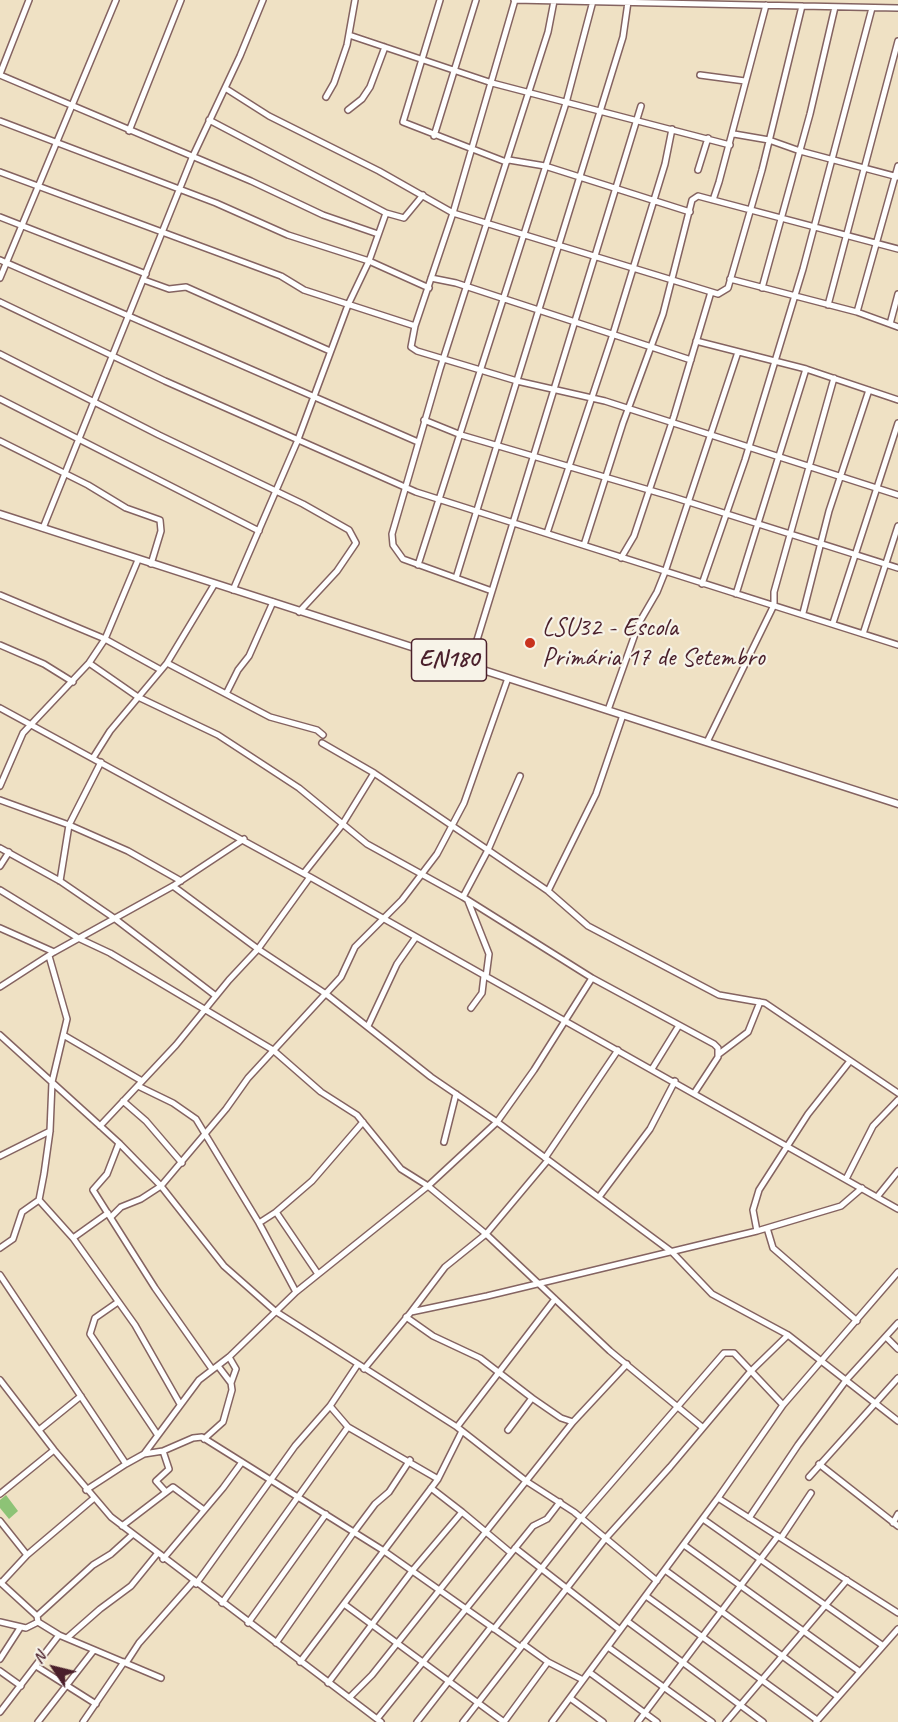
<!DOCTYPE html>
<html>
<head>
<meta charset="utf-8">
<style>
  body { margin:0 }
  #map { position:relative; width:898px; height:1722px; overflow:hidden; background:#efe1c4; font-family:Caveat,sans-serif }
  canvas { display:block }
  .north { position:absolute; left:24px; top:1638px; width:60px; height:60px; -webkit-text-stroke:4px #f7f3e8; paint-order:stroke; rotate:305deg; font-size:16px; font-weight:700; line-height:24px; text-align:center; color:#4a1f2b }
  .north::after { content:''; display:block; margin:auto; width:21px; height:27px; background:#4a1f2b; clip-path:polygon(50% 0,100% 100%,50% 72%,0 100%) }
</style>
</head>
<body>
<div id="map">
<canvas width="898" height="1722"></canvas>
<div class="north">N</div>
</div>
<script>
const c = document.querySelector('canvas').getContext('2d');
c.lineJoin = 'round';
function fill(path, color) { c.fillStyle = color; c.fill(path, 'evenodd'); }
const poly = rows => new Path2D(rows.map(r => 'M' + r).join(''));
function trace(path, color, width, dash) { c.strokeStyle = color; c.lineWidth = width; c.lineCap = dash ? 'butt' : 'round'; c.setLineDash(dash || []); c.stroke(path); }
function drawText(font, color, halo, rows, align = 'center') {
  c.font = font + ' Caveat,sans-serif'; c.lineWidth = 4.5; c.setLineDash([]); c.textBaseline = 'middle'; c.strokeStyle = halo; c.fillStyle = color; for (const [text, x, y, turn = 0] of rows) {
    c.save(); c.translate(x, y); c.rotate((+turn || 0) * Math.PI / 180); c.textAlign = isNaN(turn) ? turn : align; if (halo) c.strokeText(text, 0, 0); c.fillText(text, 0, 0); c.restore();
  }
}
fill(poly([
  [6,1495,18,1511,9,1519,0,1508,0,1500]
]), '#8dc376');
const minor = poly([
  [440,0,403,122,506,162,509,160,545,166,690,212],
  [514,0,898,8],
  [349,35,492,83,730,145],
  [0,74,29,0],
  [0,75,251,181,323,215,378,234],
  [700,75,745,81],
  [225,88,269,116,379,171,453,213,718,294,728,288,762,170,802,6],
  [326,97,334,83,347,45,355,0],
  [348,110,362,99,370,87,385,47],
  [209,120,386,213,404,218,423,195],
  [0,121,216,203,288,235,369,261,429,288],
  [129,131,181,0],
  [734,134,769,140,800,151,898,177],
  [434,136,476,0],
  [698,170,708,138],
  [0,172,281,276,304,290,415,326,453,213,515,0],
  [713,200,898,249],
  [0,217,146,274],
  [0,260,418,442],
  [0,278,116,0],
  [431,278,456,283,691,360],
  [730,279,857,312,898,327],
  [144,280,169,289,186,287,330,351],
  [762,288,810,114,835,7],
  [0,302,165,381,416,492,898,645],
  [828,305,898,41],
  [857,312,898,166],
  [890,324,898,294],
  [415,326,411,347,417,351,517,381,605,401,898,495],
  [696,341,806,369,898,400],
  [0,354,159,435,303,504,349,530,356,543,337,571,299,612],
  [0,399,259,531],
  [424,420,461,435,673,497,898,568],
  [0,441,88,485,126,508,160,520,161,531,151,564],
  [43,528,192,158,240,56,263,0],
  [547,533,613,334,665,164,672,129],
  [584,545,623,423,663,314,692,200,698,196,713,200,719,182,766,5],
  [621,558,634,536,674,416,711,292],
  [418,565,566,103,593,1],
  [456,578,623,37,628,2],
  [702,584,745,460,803,269,872,8],
  [233,590,297,442,348,305,369,261,386,213],
  [492,591,403,559,393,545,392,534,440,369,548,32,554,1],
  [736,594,806,369],
  [0,595,105,639,161,670],
  [803,613,829,511,869,390],
  [833,623,898,423],
  [863,634,898,526],
  [0,645,44,664,73,682],
  [89,663,138,697,218,735,299,788,367,844,463,897,592,978,714,1044,718,1048,718,1057,695,1092],
  [167,663,270,717,317,730,323,735],
  [469,666,641,106],
  [226,694,238,670,249,656,273,602],
  [0,708,310,877],
  [608,710,639,623,657,592,665,572,738,352],
  [707,742,774,605,774,592,834,378],
  [322,743,374,773,488,850,463,897],
  [93,758,110,731,167,663,214,585],
  [520,776,488,850,548,891,588,926,719,995,765,1003,898,1093],
  [0,786,23,733,89,663,105,639,138,560],
  [0,800,69,825,128,851,181,881],
  [0,848,60,881,114,918,216,996],
  [0,866,9,852],
  [304,873,342,825,374,773],
  [60,881,69,825,101,762],
  [173,886,258,949,310,877,898,1209],
  [0,890,78,938,110,953,273,1050,321,1092,357,1115,401,1169,428,1186,486,1234,610,1351,702,1427],
  [548,891,596,794,623,715],
  [468,901,489,954,486,977],
  [0,928,54,952],
  [0,987,54,952,173,886,244,839],
  [471,1008,482,993,484,976],
  [368,1026,397,964,416,937],
  [0,1035,119,1143,161,1186,224,1266,275,1311,457,1427,526,1481,574,1512,657,1581],
  [65,1036,142,1081],
  [719,1054,748,1032,760,1002],
  [652,1069,678,1027],
  [138,1086,173,1103,196,1119,259,1223,296,1292],
  [123,1101,146,1121,182,1163],
  [100,1126,176,1045,229,980,258,949,326,994,431,1077,497,1122,672,1252,712,1294,788,1335,898,1421],
  [444,1142,456,1094],
  [119,1143,107,1174,93,1190,155,1288,212,1369],
  [0,1156,50,1131],
  [545,1158,618,1050],
  [846,1179,873,1126,898,1100],
  [599,1197,650,1129,675,1081],
  [877,1197,898,1171],
  [39,1200,73,1238,135,1325,180,1404],
  [276,1212,312,1181,363,1122],
  [111,1217,121,1207,141,1199,161,1186,226,1109,248,1078,341,977,355,947,402,900,437,854,464,803,508,678],
  [259,1223,276,1212,318,1274],
  [767,1228,773,1248,857,1321],
  [757,1231,753,1210,759,1190,808,1114,850,1061],
  [73,1238,108,1213],
  [0,1248,13,1239,22,1212,39,1200,44,1174,50,1131,52,1082,67,1019,49,956],
  [0,1275,126,1464,144,1454,163,1451,193,1438,202,1437,384,1551,520,1647],
  [118,1302,95,1318,90,1334,157,1434],
  [411,1312,445,1267,486,1234,548,1160],
  [406,1317,433,1336,480,1358,532,1398,508,1430],
  [886,1337,898,1349],
  [229,1357,236,1369,231,1383],
  [364,1369,411,1312,487,1296,757,1231,841,1206,862,1188],
  [0,1380,54,1450,111,1517,381,1722],
  [532,1398,561,1418,573,1422],
  [330,1406,348,1427,438,1479],
  [457,1427,555,1299],
  [39,1430,81,1396],
  [204,1439,223,1422,232,1390,231,1383,218,1366],
  [163,1451,169,1469,156,1481,165,1491],
  [144,1454,199,1380,229,1357,296,1292,428,1186,497,1122,534,1070,592,978],
  [819,1464,898,1526],
  [809,1477,898,1378],
  [431,1488,462,1512],
  [86,1490,126,1464],
  [0,1494,54,1450],
  [718,1498,898,1613],
  [749,1518,798,1445,847,1379,898,1323],
  [703,1519,882,1645],
  [0,1521,27,1555],
  [893,1523,898,1514],
  [122,1526,173,1487,204,1510],
  [781,1538,811,1493],
  [684,1545,859,1671],
  [515,1548,620,1630],
  [163,1559,223,1488,242,1462],
  [665,1570,837,1696],
  [0,1582,37,1616,38,1622,59,1635,161,1678],
  [1,1583,27,1555,93,1499],
  [196,1584,295,1446,330,1406,358,1364],
  [646,1596,817,1720],
  [222,1603,348,1427],
  [344,1604,504,1722],
  [37,1616,93,1565,111,1554,132,1535],
  [627,1621,763,1722],
  [0,1622,26,1628,38,1622],
  [248,1623,326,1514],
  [494,1629,581,1518,724,1353,734,1353,783,1405],
  [67,1638,100,1609,131,1586,157,1554],
  [276,1643,354,1532,375,1504,389,1492,410,1460],
  [523,1644,548,1662,583,1680],
  [608,1647,712,1722],
  [0,1659,20,1628],
  [300,1662,438,1479,462,1431],
  [126,1663,139,1643,193,1582],
  [36,1666,96,1704],
  [0,1671,21,1686],
  [589,1672,657,1722],
  [328,1683,412,1571,462,1512,511,1553],
  [349,1698,372,1675,573,1422,627,1364],
  [570,1698,603,1722],
  [0,1712,59,1635],
  [377,1719,533,1526,547,1519,560,1502],
  [38,1722,94,1650],
  [83,1722,124,1662],
  [417,1722,491,1627],
  [463,1722,605,1539,670,1467,750,1372,788,1335],
  [504,1722,548,1662],
  [552,1722,718,1498,783,1405,898,1272],
  [638,1722,778,1536],
  [726,1722,847,1580],
  [816,1722,898,1629]
]);
const major = poly([
  [0,514,898,804]
]);
trace(minor, '#846361', 8);
trace(major, '#846361', 9);
trace(minor, '#fff', 5);
trace(major, '#fff', 6);
for (const [x, y, r, color] of [
  [530,643,6,"#c8321e"]
]) { const dot = new Path2D(); dot.arc(x, y, r, 0, 2 * Math.PI); c.fillStyle = color; c.fill(dot); trace(dot, '#f7f3e8', 2); }
for (const [x, y, w] of [
  [449,660,75]
]) { const box = new Path2D(); box.roundRect(x - w / 2, y - 21, w, 42, 4.5); c.fillStyle = '#f7f3e8'; c.fill(box); trace(box, '#4a1f2b', 1.5); }
drawText('bold 24px', '#4a1f2b', null, [
  ["EN180",449,660]
]);
drawText('26px', '#4a1f2b', '#f7f3e8', [
  ["LSU32 - Escola",542,628],
  ["Primária 17 de Setembro",542,658]
], 'left');
</script>
</body>
</html>
